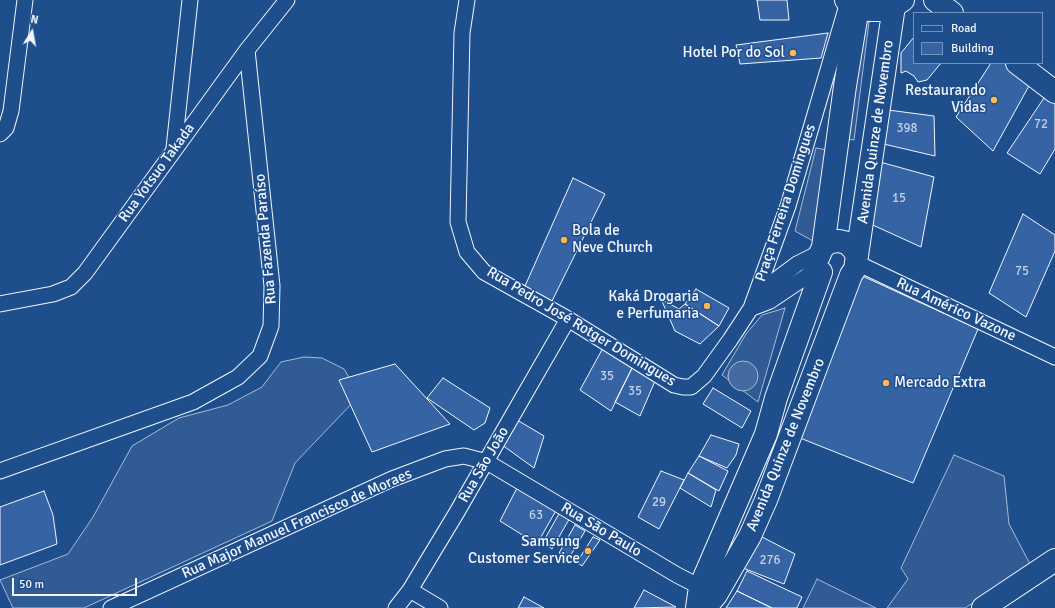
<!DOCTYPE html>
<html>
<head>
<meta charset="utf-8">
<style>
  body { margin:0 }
  #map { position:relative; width:1055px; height:608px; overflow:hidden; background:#1f4e8c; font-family:Signika,sans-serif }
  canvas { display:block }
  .legend { position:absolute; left:913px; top:12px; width:130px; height:52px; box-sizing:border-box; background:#1f4e8c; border:1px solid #7391ba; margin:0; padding:5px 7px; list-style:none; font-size:12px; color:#f2f6ff }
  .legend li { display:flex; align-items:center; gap:8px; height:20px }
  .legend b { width:20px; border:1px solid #7391ba }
  .north { position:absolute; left:12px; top:12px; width:40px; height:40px; -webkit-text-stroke:3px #1f4e8c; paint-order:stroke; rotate:11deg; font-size:11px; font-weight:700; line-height:16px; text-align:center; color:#f2f6ff }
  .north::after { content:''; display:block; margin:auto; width:14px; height:18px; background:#f2f6ff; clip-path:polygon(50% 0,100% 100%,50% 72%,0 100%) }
  .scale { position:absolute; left:12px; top:578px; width:125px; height:18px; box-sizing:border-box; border:2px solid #f2f6ff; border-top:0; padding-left:5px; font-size:12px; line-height:14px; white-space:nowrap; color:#f2f6ff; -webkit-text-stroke:3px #1f4e8c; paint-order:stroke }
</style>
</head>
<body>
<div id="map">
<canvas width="1055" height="608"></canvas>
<ul class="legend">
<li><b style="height:5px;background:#1f4e8c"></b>Road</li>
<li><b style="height:11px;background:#3563a3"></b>Building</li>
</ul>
<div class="north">N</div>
<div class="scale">50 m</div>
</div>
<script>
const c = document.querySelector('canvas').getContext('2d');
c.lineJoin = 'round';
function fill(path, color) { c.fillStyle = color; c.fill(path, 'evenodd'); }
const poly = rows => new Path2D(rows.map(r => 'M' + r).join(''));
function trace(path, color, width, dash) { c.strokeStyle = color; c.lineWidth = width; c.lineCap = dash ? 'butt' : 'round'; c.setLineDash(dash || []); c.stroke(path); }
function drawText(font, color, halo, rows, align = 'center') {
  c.font = font + ' Signika,sans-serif'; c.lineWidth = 3; c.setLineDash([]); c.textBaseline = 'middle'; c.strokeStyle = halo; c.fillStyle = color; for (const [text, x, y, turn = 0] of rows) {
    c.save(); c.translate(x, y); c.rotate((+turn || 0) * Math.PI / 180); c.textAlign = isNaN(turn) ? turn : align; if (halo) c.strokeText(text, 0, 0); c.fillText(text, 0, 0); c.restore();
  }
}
const built = poly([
  [864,21,869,22,854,140,847,139,864,21],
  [816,148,827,150,813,241,795,231,816,148],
  [785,308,758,402,722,375,746,334,762,315,785,308],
  [304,357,322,358,344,369,360,395,295,463,272,521,84,608,13,608,0,580,68,554,93,517,132,446,179,418,228,405,262,387,281,362,304,357],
  [954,455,1004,476,1009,524,1031,566,965,608,887,608,908,579,901,568,954,455],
  [817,579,876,608,803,608,817,579]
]);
fill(built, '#305b95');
trace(built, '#a8bbd7', 1);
const water = poly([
  '728 376a15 15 0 1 1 30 0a15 15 0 1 1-30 0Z'
]);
fill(water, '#446ba0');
trace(water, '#a8bbd7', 1);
const building = poly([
  [757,0,787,0,789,20,760,20,757,0],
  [828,33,821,58,740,64,736,45,828,33],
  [914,37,914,63,941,63,927,80,918,82,914,76,906,71,901,73,901,53,914,37],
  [991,63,1004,63,1030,84,993,151,956,117,991,63],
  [1046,95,1055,100,1055,149,1040,174,1007,153,1046,95],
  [888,110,934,116,935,156,875,142,888,110],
  [873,160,934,177,921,247,864,221,873,160],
  [573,178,605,194,551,303,525,286,573,178],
  [1023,214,1055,235,1055,251,1026,317,989,293,1023,214],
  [858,274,978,329,913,483,795,436,858,274],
  [696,289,729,308,719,326,685,304,696,289],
  [661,299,679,309,685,304,719,326,700,344,675,331,661,299],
  [604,346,634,364,611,411,580,390,604,346],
  [395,364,450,424,372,452,339,380,395,364],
  [634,364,655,381,640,416,615,402,634,364],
  [443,378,490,408,485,423,474,430,427,398,443,378],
  [713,388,751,411,742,428,703,404,713,388],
  [512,417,544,436,534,468,498,442,512,417],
  [711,435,739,444,736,455,727,468,699,456,711,435],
  [699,456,728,471,719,491,688,473,699,456],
  [661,471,684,480,659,529,638,517,661,471],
  [688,473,716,490,711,507,680,488,688,473],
  [519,484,558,507,537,544,500,521,519,484],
  [44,491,53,515,57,544,0,565,0,507,44,491],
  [560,512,571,516,552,549,543,542,560,512],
  [575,525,585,531,569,558,559,553,575,525],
  [593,537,600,540,582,566,577,562,593,537],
  [762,537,795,554,784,584,743,568,762,537],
  [747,571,802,597,797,608,772,608,737,591,747,571],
  [644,590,676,607,634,608,644,590],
  [737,591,772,608,726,608,737,591],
  [524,597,544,608,518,608,524,597]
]);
fill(building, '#3563a3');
trace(building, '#f2f6ff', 1);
const street = poly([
  [467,0,462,33,458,222,467,252,484,272,568,319,674,385,683,387,691,387,704,376,730,340,751,308,788,206,848,2],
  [0,134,6,128,11,111,25,0],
  [174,148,190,0],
  [857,263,1055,357],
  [758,300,777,279,797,264,819,253],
  [0,304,53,294,71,287,85,273,247,50,287,0],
  [752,308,770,301,819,268],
  [0,471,193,402,238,377,260,356,271,326,272,286,247,50],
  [410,590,440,608],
  [111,608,392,479,445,459,464,456,487,462,677,575,708,591],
  [396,608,410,590,457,512,568,319]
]);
const primary = poly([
  [846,0,858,7,870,10,882,10,894,6,903,0],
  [935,0,952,13],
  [1017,63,1055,92],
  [823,247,845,86,858,7],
  [818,258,823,247,830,242,839,241,847,243,853,249,857,256],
  [697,608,700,587,766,434,776,398,821,272],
  [705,608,716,595,750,536,766,500,851,275,855,269,894,6],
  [983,608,1055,560]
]);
trace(street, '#f2f6ff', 17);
trace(primary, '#f2f6ff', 24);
trace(street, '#1f4e8c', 15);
trace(primary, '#1f4e8c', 22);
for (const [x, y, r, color] of [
  [793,53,4,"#ffb74d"],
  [994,100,4,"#ffb74d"],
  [564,240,4,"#ffb74d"],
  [707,306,4,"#ffb74d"],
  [886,383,4,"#ffb74d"],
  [588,551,4,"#ffb74d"]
]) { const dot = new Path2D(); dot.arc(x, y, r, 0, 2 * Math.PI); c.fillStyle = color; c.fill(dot); trace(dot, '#1f4e8c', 1.5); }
drawText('13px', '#c3d1e8', null, [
  ["72",1041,125],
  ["398",907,129],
  ["15",899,199],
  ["75",1022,272],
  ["35",607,377],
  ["35",635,392],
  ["29",659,503],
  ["63",536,516],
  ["276",770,561]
]);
drawText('15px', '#f2f6ff', '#1f4e8c', [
  ["Hotel Por do Sol",785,53],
  ["Restaurando",986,91],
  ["Vidas",986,108],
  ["Bola de",572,231,"left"],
  ["Neve Church",572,248,"left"],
  ["Kaká Drogaria",699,297],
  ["e Perfumaria",699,314],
  ["Mercado Extra",894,383,"left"],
  ["Samsung",580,542],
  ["Customer Service",580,559]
], 'right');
drawText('15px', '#f2f6ff', '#1f4e8c', [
  ["Avenida Quinze de Novembro",876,132,-82],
  ["Rua Yotsuo Takada",157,173,-54],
  ["Praça Ferreira Domingues",786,203,-72],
  ["Rua Fazenda Paraíso",266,239,-95],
  ["Rua Américo Vazone",956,310,25],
  ["Rua Pedro José Rotger Domingues",581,327,31],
  ["Avenida Quinze de Novembro",786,445,-68],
  ["Rua São João",484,465,-60],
  ["Rua Major Manuel Francisco de Moraes",297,524,-24],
  ["Rua São Paulo",601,530,31]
]);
</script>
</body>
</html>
